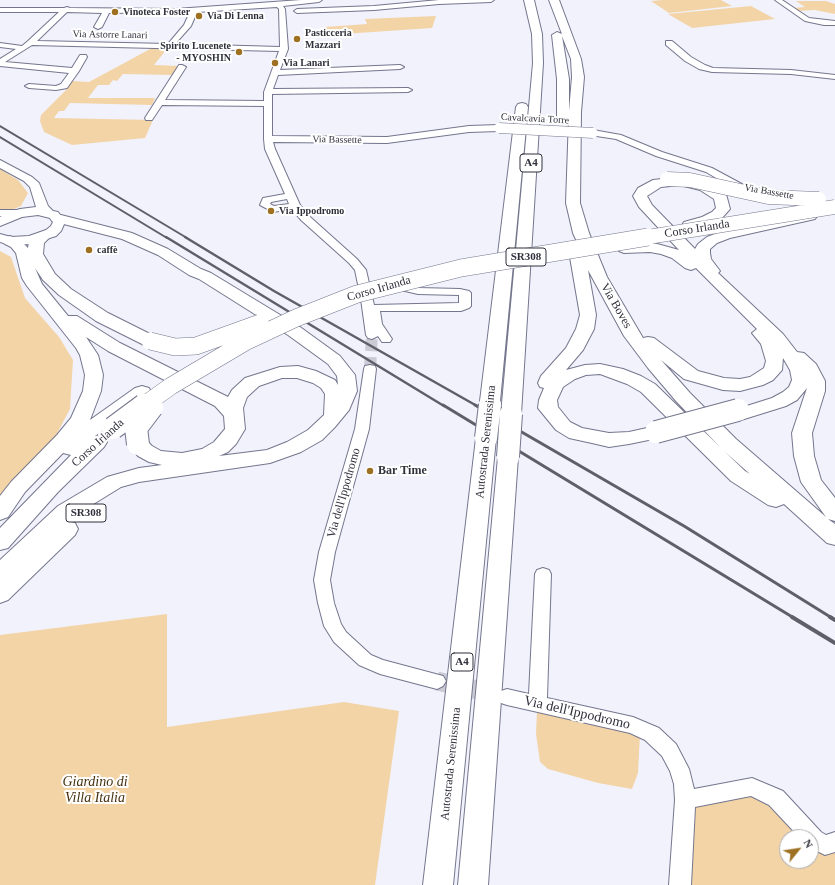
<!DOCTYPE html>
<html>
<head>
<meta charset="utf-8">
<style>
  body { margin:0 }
  #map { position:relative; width:835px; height:885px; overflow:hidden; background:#f1f2fc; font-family:"Times New Roman",serif }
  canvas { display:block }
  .north { position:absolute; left:779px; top:829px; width:40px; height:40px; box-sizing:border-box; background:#fff; border:1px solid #acacb0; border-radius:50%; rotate:60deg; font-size:11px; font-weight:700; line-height:16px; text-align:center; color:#2f303a }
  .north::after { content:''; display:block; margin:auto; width:14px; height:18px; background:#9e7021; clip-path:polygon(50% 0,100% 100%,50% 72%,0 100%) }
</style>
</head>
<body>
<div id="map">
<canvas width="835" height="885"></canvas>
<div class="north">N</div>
</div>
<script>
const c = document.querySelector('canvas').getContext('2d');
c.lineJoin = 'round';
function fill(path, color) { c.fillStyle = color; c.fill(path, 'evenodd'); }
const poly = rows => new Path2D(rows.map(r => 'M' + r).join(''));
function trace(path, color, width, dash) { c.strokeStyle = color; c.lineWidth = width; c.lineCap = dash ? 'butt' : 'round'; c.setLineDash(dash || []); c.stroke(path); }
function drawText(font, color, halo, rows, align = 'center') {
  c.font = font + ' "Times New Roman",serif'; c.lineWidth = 4; c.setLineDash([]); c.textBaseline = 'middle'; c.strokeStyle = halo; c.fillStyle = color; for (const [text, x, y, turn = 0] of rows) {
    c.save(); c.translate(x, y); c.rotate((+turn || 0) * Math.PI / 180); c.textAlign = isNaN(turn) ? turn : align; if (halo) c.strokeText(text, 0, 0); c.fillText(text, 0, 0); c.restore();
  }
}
fill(poly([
  [663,0,721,0,732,6,669,13,651,1],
  [796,1,826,1,835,4,835,14,815,10,797,11,793,8,805,7],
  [751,6,775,19,692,28,668,14],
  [436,16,432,28,328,35,325,27,367,24,365,19],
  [152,48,167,49,154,65,180,66,174,75,123,74,117,81,113,80,109,85,98,85,88,98,155,98,152,105,70,103,64,111,59,111,54,118,153,120,145,138,72,145,44,132,40,121,41,115,66,90,72,81,89,82],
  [0,169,18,180,28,193,21,206,0,215],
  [0,251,11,257,25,298,59,337,73,360,70,409,53,441,0,497],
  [167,614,167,727,344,702,399,711,375,885,0,885,0,635],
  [537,711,640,734,638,773,632,789,598,783,548,769,540,762,536,734],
  [750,794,774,803,806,837,787,837,787,861,811,861,811,842,835,847,835,885,692,885,690,819,693,804]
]), '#f3d4a7');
trace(poly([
  [370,369,372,335]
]), '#cacbd5', 12, [12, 6]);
trace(poly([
  [437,681,495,694]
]), '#cacbd5', 19, [19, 10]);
const minor = poly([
  [301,0,322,0,319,2,283,6,285,9,288,49,280,70,400,65,404,67,400,69,278,75,273,89,408,88,412,90,408,92,272,94,272,136,387,137,469,126,499,125,503,128,499,131,469,132,387,143,273,142,275,149,300,205,309,216,357,259,366,270,374,305,459,303,459,295,418,294,388,287,386,285,388,283,392,282,418,288,460,289,469,291,471,293,471,306,469,308,461,311,380,311,382,324,392,339,390,342,382,342,378,336,372,339,368,338,366,335,361,299,355,270,349,263,301,220,292,209,273,212,260,205,263,198,285,194,265,149,264,139,264,106,162,105,152,120,146,120,145,118,179,65,182,65,186,67,165,100,264,101,264,92,279,51,32,45,5,62,72,68,80,55,86,55,87,57,79,71,67,88,56,90,29,88,25,86,29,84,56,86,61,84,69,73,0,66,0,59,16,49,0,47,0,43,22,46,28,41,59,12,0,12,0,8,64,8,67,7,70,8,176,9,301,0],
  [277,7,279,9,280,47,175,44,191,26,197,12,277,7],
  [67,12,102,13,94,27,98,29,102,27,109,13,190,12,184,25,168,44,37,41,67,12],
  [287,199,289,204,274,206,270,204,271,202,287,199],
  [439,0,494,0,491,2,439,4,374,10,297,13,294,11,297,9,374,6,439,0],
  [775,0,782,0,809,18,835,21,835,25,824,25,805,21,775,0],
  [666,41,672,41,691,57,705,65,713,68,791,70,835,75,835,79,791,74,712,72,699,69,685,61,666,45,666,41],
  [593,130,621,135,662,152,712,168,751,189,746,192,733,188,706,172,656,156,616,139,590,135,589,133,593,130],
  [0,210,20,210,25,213,20,216,0,216,0,210],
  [370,365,375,366,376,369,369,429,335,552,330,580,334,603,341,624,346,632,371,655,383,660,443,676,446,681,443,686,437,689,380,674,359,665,334,642,324,626,318,603,314,580,319,552,355,429,364,369,365,366,370,365],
  [543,568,549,570,551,574,547,698,633,717,659,728,676,744,689,769,694,789,752,778,783,791,821,832,826,835,835,832,835,852,825,855,811,848,811,837,799,837,769,805,751,796,695,807,691,885,669,885,675,800,674,784,670,771,662,756,645,740,630,733,507,705,501,703,498,697,501,691,507,689,529,694,535,574,537,570,543,568]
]);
const major = poly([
  [0,160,32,177,39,183,48,206,53,211,58,212,65,222,61,231,56,236,31,244,10,245,0,242,0,234,11,237,29,236,46,230,51,226,53,222,50,218,38,215,22,217,0,226,0,217,7,213,20,209,36,207,30,187,24,181,0,168,0,160]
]);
const highway = poly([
  [524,0,534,0,542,34,543,63,521,414,518,418,511,420,504,418,501,414,533,63,532,34,524,0],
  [549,0,559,0,581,59,584,77,581,112,580,203,589,233,607,277,643,338,648,337,654,338,698,371,724,378,740,379,750,377,764,368,766,361,761,344,752,333,757,329,696,268,691,270,685,268,672,258,661,254,650,252,624,253,619,251,616,248,619,245,650,242,679,250,639,207,633,196,638,188,653,180,680,177,710,184,726,194,730,209,722,218,712,223,689,229,684,228,682,225,684,222,702,217,712,212,716,208,714,199,700,190,680,185,661,187,647,196,652,205,695,249,698,244,707,237,720,232,810,212,815,213,817,216,815,219,730,238,717,243,710,249,710,253,711,259,720,271,718,273,783,334,797,352,804,353,816,364,825,381,825,391,812,433,814,456,821,480,835,498,835,521,828,519,835,524,835,545,827,543,784,504,776,507,768,505,731,481,641,392,627,384,600,374,586,375,575,379,563,387,557,400,558,407,570,422,582,428,609,433,629,432,656,426,663,427,666,432,663,437,629,444,609,447,592,443,569,438,556,430,538,408,539,400,544,388,540,387,538,383,541,376,566,348,576,329,580,315,570,257,572,254,582,253,573,233,566,203,569,117,563,120,559,119,557,116,557,79,552,35,557,32,562,34,549,0],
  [562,36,571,59,572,77,569,111,569,79,562,36],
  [588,270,624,336,648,368,676,401,720,447,655,384,641,376,623,369,600,364,585,365,566,370,583,350,594,329,596,315,588,270],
  [783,358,790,370,792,380,789,387,783,392,772,398,734,410,731,414,734,418,741,420,786,406,797,400,807,388,792,433,794,456,801,482,826,517,736,439,690,393,661,360,684,379,723,390,740,391,763,385,773,380,782,370,783,358],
  [724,451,750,474,745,471,724,451],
  [522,103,526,104,528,107,500,401,497,405,490,407,483,405,480,401,516,107,518,104,522,103],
  [57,214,132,233,168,249,201,269,211,273,300,327,340,356,355,375,357,391,349,410,335,427,322,440,301,452,270,463,139,482,121,487,74,516,68,521,75,523,78,529,75,535,8,600,0,603,0,560,58,506,107,477,139,468,162,465,149,462,138,456,128,444,131,439,138,437,145,439,152,446,161,451,182,453,202,449,214,442,225,429,224,416,215,406,108,351,86,337,98,355,103,375,101,391,90,420,135,388,142,386,149,388,151,392,149,396,95,436,104,437,107,442,104,447,58,492,8,548,0,550,0,528,71,455,63,453,25,492,8,517,0,520,0,496,11,482,57,435,71,418,83,391,85,375,80,355,76,348,27,286,22,278,16,253,11,247,5,244,2,241,5,238,10,236,15,238,21,241,28,248,29,242,36,235,41,233,46,235,49,238,44,243,43,254,55,274,71,289,108,313,156,337,159,341,156,345,150,346,144,345,96,321,59,295,43,280,35,268,42,284,68,316,77,316,120,343,228,397,232,390,245,378,280,367,298,366,316,371,335,380,338,385,337,376,328,364,288,335,199,279,189,275,158,255,122,239,52,221,50,218,52,215,57,214],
  [282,378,297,378,313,383,321,388,325,394,324,415,308,430,287,442,267,450,219,456,228,452,236,444,245,429,243,408,247,397,259,386,282,378],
  [486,432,493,433,496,438,453,885,423,885,476,438,479,433,486,432],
  [508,450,515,452,518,457,488,885,458,885,498,457,501,452,508,450]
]);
trace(minor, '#74768d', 2);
trace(major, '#74768d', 2);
trace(highway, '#74768d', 2);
fill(minor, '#fff');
fill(major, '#fff');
fill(highway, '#fff');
trace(poly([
  [0,126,187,238],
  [0,137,167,238]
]), '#5e5f69', 2);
trace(poly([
  [166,237,444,406],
  [185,237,274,291,477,406]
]), '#5e5f69', 2.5);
trace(poly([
  [443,405,794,618],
  [475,405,684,526,832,618]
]), '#5e5f69', 3);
trace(poly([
  [792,617,835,643],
  [830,617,835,620]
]), '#5e5f69', 4);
const minorBridge = poly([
  [499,128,593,133]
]);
const highwayBridgeFar2 = poly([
  [667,179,690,180,768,197,819,199],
  [642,238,835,207]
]);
const highwayBridgeFar1 = poly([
  [150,341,175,347,196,346,260,323],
  [143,406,171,386,247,341,296,318,357,294,461,268,648,237],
  [489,406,490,401]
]);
const highwayBridge = poly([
  [113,428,144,405],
  [656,432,738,410],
  [486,438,490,405],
  [138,444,136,428,152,407],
  [508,457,511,414]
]);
trace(minorBridge, '#74768d', 11, []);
trace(highwayBridgeFar2, '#74768d', 15, []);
trace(highwayBridgeFar1, '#74768d', 18, []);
trace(highwayBridge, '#74768d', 24, []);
trace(minorBridge, '#fff', 10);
trace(highwayBridgeFar2, '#fff', 14);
trace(highwayBridgeFar1, '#fff', 17);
trace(highwayBridge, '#fff', 22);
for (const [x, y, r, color] of [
  [115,12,4,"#9e7021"],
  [199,16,4,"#9e7021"],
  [297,39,4,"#9e7021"],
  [239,52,4,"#9e7021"],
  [275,63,4,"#9e7021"],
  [271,211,4,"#9e7021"],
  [89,250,4,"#9e7021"],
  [370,471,4,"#9e7021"]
]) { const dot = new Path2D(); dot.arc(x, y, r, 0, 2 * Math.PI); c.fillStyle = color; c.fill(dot); trace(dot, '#fff', 1.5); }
drawText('bold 10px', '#2f303a', '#fff', [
  ["Vinoteca Foster",123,12],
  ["Via Di Lenna",207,16],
  ["Pasticceria",305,33],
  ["Mazzari",305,45],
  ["Spirito Lucenete",231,46,"right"],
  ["- MYOSHIN",231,58,"right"],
  ["Via Lanari",283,63],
  ["Via Ippodromo",279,211],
  ["caffè",97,250]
], 'left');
drawText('10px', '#2f303a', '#fff', [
  ["Via Astorre Lanari",110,35,1],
  ["Cavalcavia Torre",535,119,3],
  ["Via Bassette",337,140,1],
  ["Via Bassette",769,192,10]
]);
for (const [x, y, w] of [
  [531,163,22],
  [526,257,40],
  [86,513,40],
  [462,662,22]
]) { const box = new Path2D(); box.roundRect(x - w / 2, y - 9, w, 18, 3); c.fillStyle = '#fff'; c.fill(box); trace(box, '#2f303a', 1); }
drawText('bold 11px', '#2f303a', null, [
  ["A4",531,163],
  ["SR308",526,257],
  ["SR308",86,513],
  ["A4",462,662]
]);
drawText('12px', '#2f303a', '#fff', [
  ["Corso Irlanda",697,229,-9],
  ["Corso Irlanda",379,289,-16],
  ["Via Boves",616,306,60],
  ["Autostrada Serenissima",486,442,-84],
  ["Corso Irlanda",98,443,-42],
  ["Via dell'Ippodromo",344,493,-74],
  ["Autostrada Serenissima",451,764,-84]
]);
drawText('bold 12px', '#2f303a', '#fff', [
  ["Bar Time",378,471]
], 'left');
drawText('14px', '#2f303a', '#fff', [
  ["Via dell'Ippodromo",577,713,13]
]);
drawText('italic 14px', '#463110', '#fff', [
  ["Giardino di",95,782],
  ["Villa Italia",95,798]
]);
</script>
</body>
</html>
